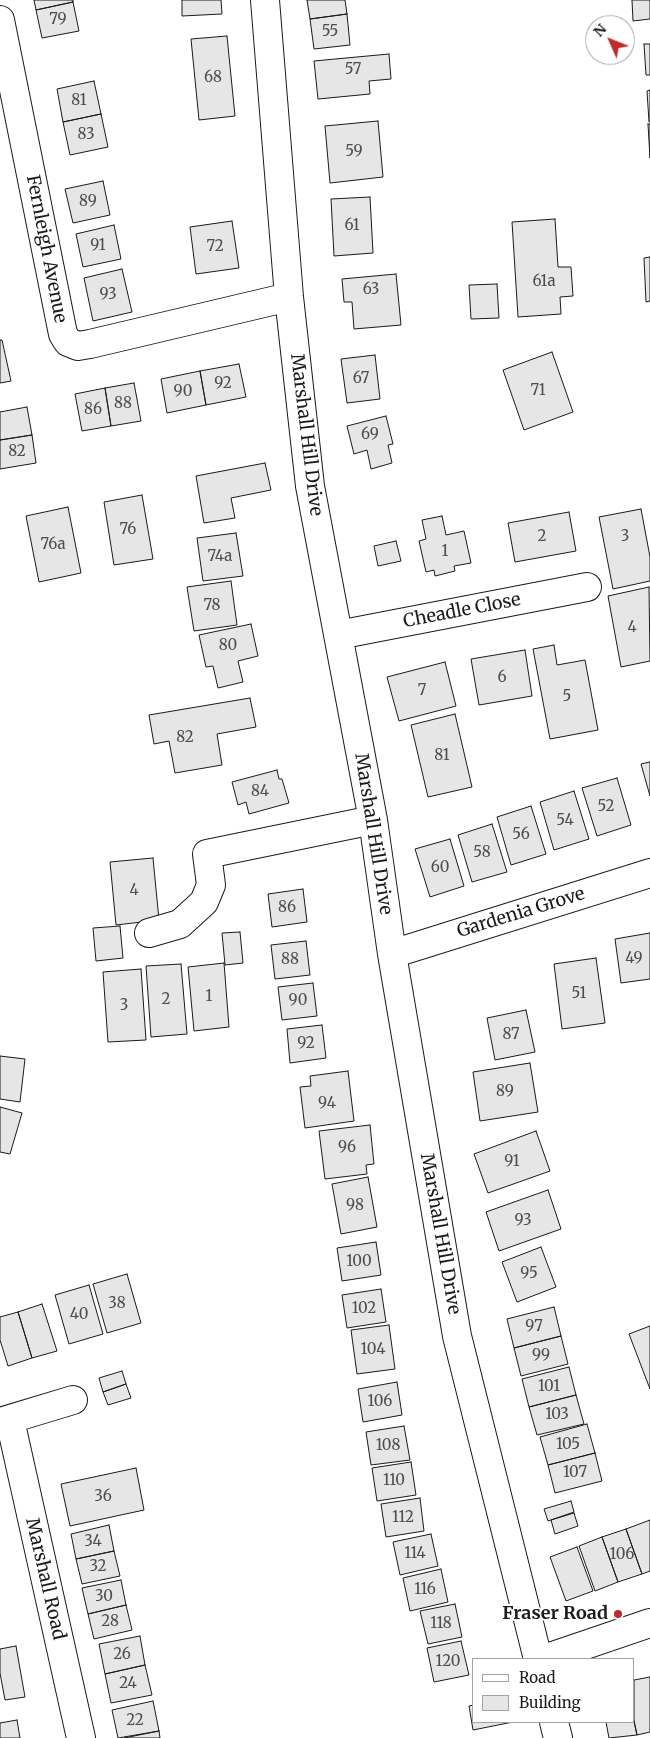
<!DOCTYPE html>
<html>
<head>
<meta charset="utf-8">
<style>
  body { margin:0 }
  #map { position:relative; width:650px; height:1738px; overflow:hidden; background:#fff; font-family:Merriweather,serif }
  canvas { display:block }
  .legend { position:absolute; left:472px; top:1658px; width:162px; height:65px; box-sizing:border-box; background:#fff; border:1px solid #a3a3a3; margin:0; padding:6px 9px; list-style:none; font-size:15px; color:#1a1a1a }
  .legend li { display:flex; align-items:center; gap:10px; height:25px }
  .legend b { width:25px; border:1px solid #a3a3a3 }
  .north { position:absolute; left:585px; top:15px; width:50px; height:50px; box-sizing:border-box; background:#fff; border:1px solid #a3a3a3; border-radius:50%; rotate:314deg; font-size:14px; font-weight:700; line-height:20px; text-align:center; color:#1a1a1a }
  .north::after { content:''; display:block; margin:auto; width:18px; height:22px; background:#c62828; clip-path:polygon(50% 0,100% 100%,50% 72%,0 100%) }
</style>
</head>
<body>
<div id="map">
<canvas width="650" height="1738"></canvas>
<ul class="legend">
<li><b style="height:6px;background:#fff"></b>Road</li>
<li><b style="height:14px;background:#e6e6e6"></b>Building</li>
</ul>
<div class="north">N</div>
</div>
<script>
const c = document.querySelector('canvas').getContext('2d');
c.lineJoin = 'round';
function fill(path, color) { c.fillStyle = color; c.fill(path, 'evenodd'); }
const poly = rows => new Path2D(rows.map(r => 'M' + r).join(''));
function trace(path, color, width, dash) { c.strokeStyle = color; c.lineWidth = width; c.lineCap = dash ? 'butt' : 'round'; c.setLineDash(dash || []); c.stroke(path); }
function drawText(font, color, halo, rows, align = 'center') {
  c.font = font + ' Merriweather,serif'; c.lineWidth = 4; c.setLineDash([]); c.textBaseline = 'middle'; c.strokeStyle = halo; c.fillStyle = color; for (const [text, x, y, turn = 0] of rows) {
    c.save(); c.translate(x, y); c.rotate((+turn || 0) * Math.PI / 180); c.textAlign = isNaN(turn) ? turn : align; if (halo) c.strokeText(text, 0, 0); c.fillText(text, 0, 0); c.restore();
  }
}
const building = poly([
  [34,0,73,0,73,2,36,10,34,0],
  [182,0,221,0,222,14,182,16,182,0],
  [307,0,345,0,347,14,310,19,307,0],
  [632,0,650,0,650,19,633,21,632,0],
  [73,2,79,31,42,38,36,10,73,2],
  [347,14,350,45,314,49,310,19,347,14],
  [227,36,235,116,199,120,191,39,227,36],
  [644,44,650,44,650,75,646,75,644,44],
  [389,54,391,79,369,81,370,94,318,99,314,61,389,54],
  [94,81,101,114,63,122,57,89,94,81],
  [650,90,650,122,649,122,647,91,650,90],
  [101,114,108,147,70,155,63,122,101,114],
  [378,121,383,177,330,183,325,126,378,121],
  [648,124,650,124,650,158,648,124],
  [103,181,110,215,73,223,65,189,103,181],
  [370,197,373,253,334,256,331,199,370,197],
  [555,219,558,267,571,267,573,296,560,297,561,314,518,317,512,222,555,219],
  [232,221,239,268,196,274,190,227,232,221],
  [114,225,121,259,83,267,76,234,114,225],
  [650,257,650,301,646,302,644,258,650,257],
  [122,269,132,312,93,321,84,278,122,269],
  [396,274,401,325,354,329,352,302,344,302,342,279,396,274],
  [497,284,499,318,471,319,469,285,497,284],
  [0,340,2,340,11,381,0,383,0,340],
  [552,352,573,412,524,430,503,370,552,352],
  [375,355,380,399,347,403,341,359,375,355],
  [239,364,246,397,206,405,200,371,239,364],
  [200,371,206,405,167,413,161,379,200,371],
  [134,383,141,421,111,426,105,388,134,383],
  [105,388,111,426,82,431,75,394,105,388],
  [27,407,32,435,0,440,0,412,27,407],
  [386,416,393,444,388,445,392,463,371,469,367,450,354,454,347,426,386,416],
  [32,435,36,463,0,469,0,440,32,435],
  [265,463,271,490,231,498,235,518,204,523,196,476,265,463],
  [142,495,153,559,114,565,104,502,142,495],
  [68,507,81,573,39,582,26,516,68,507],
  [641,509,650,557,650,581,613,589,599,517,641,509],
  [569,512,576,551,515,562,508,523,569,512],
  [442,516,446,535,464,531,471,563,454,566,455,571,435,576,434,570,426,572,419,541,426,539,422,520,442,516],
  [236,533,243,576,203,581,197,538,236,533],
  [396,541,401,561,378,566,374,546,396,541],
  [231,581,237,625,194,631,187,587,231,581],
  [649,587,650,661,621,667,608,596,649,587],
  [251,624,258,656,238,661,243,682,218,688,213,666,206,667,199,635,251,624],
  [554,645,557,665,585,660,598,730,550,739,533,649,554,645],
  [525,650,532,696,479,705,471,659,525,650],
  [445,662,456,706,399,721,387,677,445,662],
  [250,698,256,727,217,734,222,765,175,773,169,741,154,744,149,715,250,698],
  [455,714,472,787,428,797,411,725,455,714],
  [650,762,650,796,641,764,650,762],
  [277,770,279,779,282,779,289,803,249,814,246,802,238,805,232,782,277,770],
  [617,778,631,825,597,836,582,788,617,778],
  [574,791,589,839,554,850,540,802,574,791],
  [531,806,546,854,511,865,497,817,531,806],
  [492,824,507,872,472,882,458,835,492,824],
  [450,839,464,886,430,897,415,849,450,839],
  [153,858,159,920,116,925,110,862,153,858],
  [303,889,307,922,272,927,268,894,303,889],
  [120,926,123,958,96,961,93,928,120,926],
  [240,932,243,963,225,965,222,933,240,932],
  [650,933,650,979,621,983,615,939,650,933],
  [306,941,310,975,275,979,271,945,306,941],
  [596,958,605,1023,562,1029,554,964,596,958],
  [224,963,229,1027,194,1031,188,967,224,963],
  [181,964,187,1034,151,1037,146,966,181,964],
  [141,969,146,1040,108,1042,103,972,141,969],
  [313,983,317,1016,282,1020,278,987,313,983],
  [526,1010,535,1052,495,1060,487,1018,526,1010],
  [322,1025,326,1058,290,1063,287,1029,322,1025],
  [0,1056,25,1059,20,1102,0,1099,0,1056],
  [530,1063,538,1112,480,1121,473,1072,530,1063],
  [348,1071,354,1121,305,1128,300,1087,311,1086,310,1076,348,1071],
  [0,1107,22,1113,10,1154,0,1152,0,1107],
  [370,1125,374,1164,366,1165,367,1174,325,1179,319,1131,370,1125],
  [536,1131,550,1171,488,1193,474,1154,536,1131],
  [368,1177,377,1227,341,1234,332,1184,368,1177],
  [548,1190,561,1229,499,1251,486,1212,548,1190],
  [376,1242,381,1275,342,1281,337,1248,376,1242],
  [541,1247,556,1287,517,1302,502,1262,541,1247],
  [127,1274,141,1323,107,1333,93,1284,127,1274],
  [89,1285,103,1334,69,1344,55,1295,89,1285],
  [381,1289,386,1322,347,1328,342,1295,381,1289],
  [42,1304,57,1351,32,1358,18,1312,42,1304],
  [554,1307,561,1336,514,1348,507,1319,554,1307],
  [18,1312,32,1358,8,1366,0,1340,0,1317,18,1312],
  [389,1325,395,1369,357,1374,351,1330,389,1325],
  [650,1326,650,1389,629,1334,650,1326],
  [561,1336,568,1364,521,1376,514,1348,561,1336],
  [569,1367,576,1395,529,1407,522,1379,569,1367],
  [122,1371,126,1384,103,1392,99,1378,122,1371],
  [397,1382,402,1415,363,1422,358,1389,397,1382],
  [126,1384,131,1398,108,1405,103,1392,126,1384],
  [576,1395,584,1424,537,1435,529,1407,576,1395],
  [587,1424,595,1453,548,1465,540,1437,587,1424],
  [404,1426,410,1460,371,1465,366,1432,404,1426],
  [595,1453,602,1481,555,1493,548,1465,595,1453],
  [411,1462,416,1495,377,1501,372,1468,411,1462],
  [136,1468,144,1510,70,1526,61,1484,136,1468],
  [420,1498,424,1531,386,1537,381,1504,420,1498],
  [571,1501,574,1512,548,1521,544,1509,571,1501],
  [574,1513,578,1526,555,1534,551,1520,574,1513],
  [650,1520,650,1571,642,1574,626,1529,650,1520],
  [109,1525,114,1551,76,1559,71,1534,109,1525],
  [626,1529,642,1574,618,1582,602,1537,626,1529],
  [431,1534,438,1566,400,1575,393,1542,431,1534],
  [602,1537,618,1582,595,1591,579,1546,602,1537],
  [577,1547,593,1591,566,1601,550,1557,577,1547],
  [114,1551,120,1576,82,1584,76,1559,114,1551],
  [441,1569,448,1602,410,1611,403,1578,441,1569],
  [121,1580,126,1605,88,1614,82,1588,121,1580],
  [455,1604,462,1637,428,1644,420,1611,455,1604],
  [126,1605,132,1630,94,1639,88,1614,126,1605],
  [140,1636,145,1665,105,1674,99,1644,140,1636],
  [461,1641,469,1675,434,1682,427,1648,461,1641],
  [16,1646,25,1697,5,1700,0,1673,0,1649,16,1646],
  [145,1665,152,1695,111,1703,105,1674,145,1665],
  [650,1677,650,1732,637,1735,634,1721,634,1680,650,1677],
  [153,1701,159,1731,118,1738,112,1710,153,1701],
  [474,1705,474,1722,513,1722,473,1730,469,1706,474,1705],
  [17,1720,20,1738,0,1738,0,1723,17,1720],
  [634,1721,637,1735,609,1738,606,1722,634,1721],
  [159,1731,160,1738,124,1738,159,1731]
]);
fill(building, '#e6e6e6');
trace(building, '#1a1a1a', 1);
const minor = poly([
  [265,0,289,297,310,486,373,820,392,954,457,1336,538,1659],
  [0,20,63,334,68,342,78,346,90,344,289,297],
  [338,635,587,587],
  [149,933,180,924,204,902,211,885,207,854,373,820],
  [392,954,650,873],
  [10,1420,81,1738],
  [0,1422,73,1400],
  [544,1659,650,1623],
  [554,1722,558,1738]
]);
trace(minor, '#1a1a1a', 30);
trace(minor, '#fff', 28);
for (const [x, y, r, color] of [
  [618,1614,5,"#c62828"]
]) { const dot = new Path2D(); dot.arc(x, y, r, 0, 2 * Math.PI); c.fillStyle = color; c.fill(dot); trace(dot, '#fff', 2); }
drawText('15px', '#4d4d4d', null, [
  ["79",58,20],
  ["55",330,32],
  ["57",353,70],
  ["68",213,78],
  ["81",79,101],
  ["83",86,135],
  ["59",354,152],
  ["89",88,202],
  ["61",352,226],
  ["91",98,246],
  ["72",215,247],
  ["61a",544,282],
  ["63",371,290],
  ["93",108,295],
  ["67",361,379],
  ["92",223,384],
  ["71",538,391],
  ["90",183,392],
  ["88",123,404],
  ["86",93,410],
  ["69",370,435],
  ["82",17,452],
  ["76",128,530],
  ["2",542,537],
  ["3",625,537],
  ["76a",53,545],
  ["1",445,552],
  ["74a",220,557],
  ["78",212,606],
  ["4",632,628],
  ["80",228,646],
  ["6",502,678],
  ["7",422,691],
  ["5",567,697],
  ["82",185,738],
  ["81",442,756],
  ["84",260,792],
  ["52",606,807],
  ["54",565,821],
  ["56",521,835],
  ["58",482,853],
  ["60",440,868],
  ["4",134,891],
  ["86",287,908],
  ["49",634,959],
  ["88",290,960],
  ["51",579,994],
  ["1",209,997],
  ["2",166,1000],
  ["90",298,1001],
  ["3",124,1006],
  ["87",511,1035],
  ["92",306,1044],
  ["89",505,1092],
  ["94",327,1104],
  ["96",347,1148],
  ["91",512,1162],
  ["98",355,1206],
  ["93",523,1221],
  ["100",359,1262],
  ["95",529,1274],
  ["38",117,1304],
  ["102",364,1309],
  ["40",79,1315],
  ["97",534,1327],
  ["104",373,1350],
  ["99",541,1356],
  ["101",549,1387],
  ["106",380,1402],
  ["103",557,1415],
  ["105",568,1445],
  ["108",388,1446],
  ["107",575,1473],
  ["110",394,1481],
  ["36",103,1497],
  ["112",403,1518],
  ["34",93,1542],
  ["114",415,1554],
  ["106",622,1555],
  ["32",98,1567],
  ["116",425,1590],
  ["30",104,1597],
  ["28",110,1622],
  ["118",441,1624],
  ["26",122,1655],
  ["120",448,1662],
  ["24",128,1684],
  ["22",135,1721]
]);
drawText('18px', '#1a1a1a', '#fff', [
  ["Fernleigh Avenue",46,249,79],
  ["Marshall Hill Drive",306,435,83],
  ["Cheadle Close",462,611,-11],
  ["Marshall Hill Drive",373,834,81],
  ["Gardenia Grove",521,913,-17],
  ["Marshall Hill Drive",440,1234,80],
  ["Marshall Road",45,1579,77]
]);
drawText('bold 18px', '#1a1a1a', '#fff', [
  ["Fraser Road",608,1614]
], 'right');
</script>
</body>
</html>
